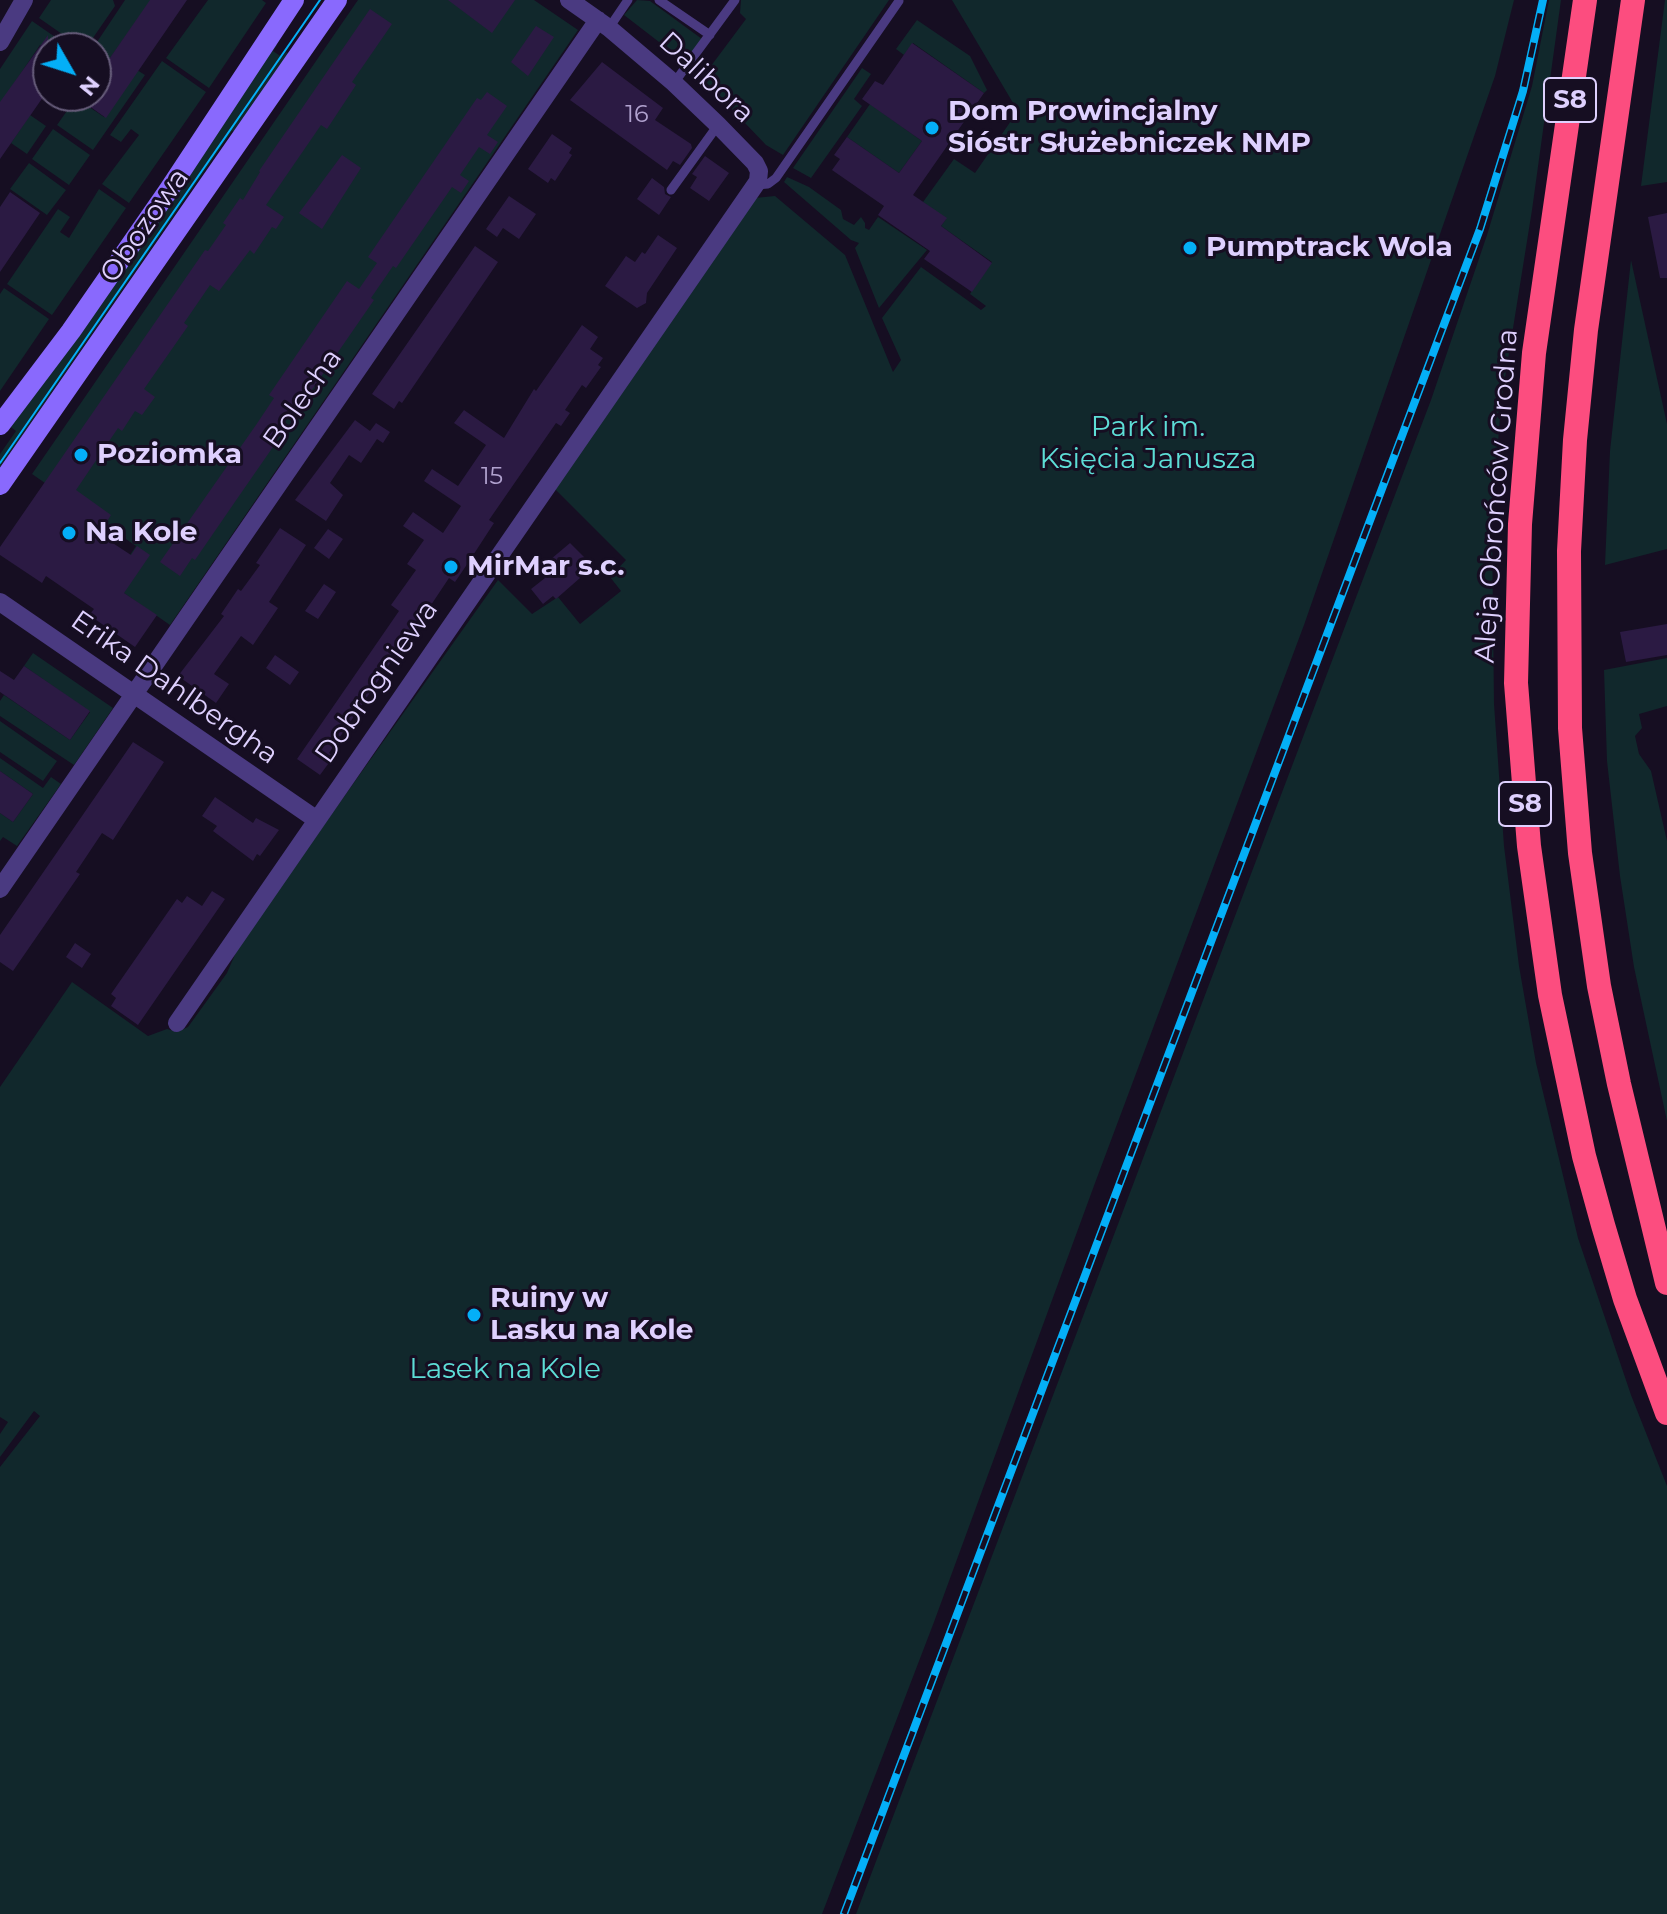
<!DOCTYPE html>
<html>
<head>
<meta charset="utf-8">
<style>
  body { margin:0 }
  #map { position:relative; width:1667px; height:1914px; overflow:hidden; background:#160e22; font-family:Montserrat,sans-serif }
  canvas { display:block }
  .north { position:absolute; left:32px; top:32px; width:80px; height:80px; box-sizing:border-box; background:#160e22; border:2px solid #665c7a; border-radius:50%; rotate:129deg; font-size:22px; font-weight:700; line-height:32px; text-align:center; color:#ded0fe }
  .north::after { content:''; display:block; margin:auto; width:28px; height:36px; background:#04aff7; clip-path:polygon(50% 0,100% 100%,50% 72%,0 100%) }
</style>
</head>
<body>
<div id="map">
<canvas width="1667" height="1914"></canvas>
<div class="north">N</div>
</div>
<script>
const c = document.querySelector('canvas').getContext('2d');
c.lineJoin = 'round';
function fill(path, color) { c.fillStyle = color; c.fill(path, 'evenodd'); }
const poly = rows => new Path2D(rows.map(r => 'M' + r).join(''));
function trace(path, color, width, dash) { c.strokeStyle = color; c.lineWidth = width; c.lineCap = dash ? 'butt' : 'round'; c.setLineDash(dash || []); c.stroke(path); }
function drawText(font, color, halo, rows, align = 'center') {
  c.font = font + ' Montserrat,sans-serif'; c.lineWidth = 6; c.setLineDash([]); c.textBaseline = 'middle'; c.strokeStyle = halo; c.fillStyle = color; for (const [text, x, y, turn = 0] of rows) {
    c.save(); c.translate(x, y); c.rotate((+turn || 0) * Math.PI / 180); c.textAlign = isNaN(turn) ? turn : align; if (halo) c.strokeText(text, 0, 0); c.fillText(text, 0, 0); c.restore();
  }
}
fill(poly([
  [51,0,113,0,115,6,86,48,82,48,39,18],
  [125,0,151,0,96,78,96,48,93,48],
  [208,0,262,0,266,3,209,88,166,58],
  [358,0,534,0,578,30,170,625,111,584,136,546,32,474],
  [637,0,650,1,702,39,685,62,624,15],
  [741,0,889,0,783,155,766,145,702,78,746,19,740,13],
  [952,0,1514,0,1495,76,1304,625,1095,1183,934,1622,822,1914,0,1914,0,1467,40,1416,34,1411,0,1457,0,1434,8,1422,0,1417,0,1087,72,982,148,1036,167,1029,177,1032,188,1027,227,973,240,943,498,580,532,614,558,597,580,624,621,591,610,577,626,560,554,488,755,198,775,196,845,255,893,372,901,360,882,318,921,267,981,310,986,306,970,294,992,262,941,226,946,219,923,202,954,159,975,173,1013,118,1019,113],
  [1549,0,1561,0,1532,210,1501,403,1495,483,1492,527,1494,704,1504,846,1519,966,1536,1063,1578,1238,1631,1395,1667,1486,1667,1914,856,1914,1431,400,1487,235,1532,86],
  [1665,0,1667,0,1667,182,1641,186],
  [917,20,970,56,987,90,984,93,913,43,904,55,896,49],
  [32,21,71,48,48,48,40,45,0,104,0,69],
  [272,42,277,45,273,51,282,57,286,52,292,56,235,131,232,131,0,467,0,454,16,431,8,425],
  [162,61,206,92,129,203,102,184,139,135,131,129,121,142,110,135],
  [862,68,871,74,854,99,862,106,811,178,793,168],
  [137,70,145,75,93,150,57,125,76,98,104,117],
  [870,104,922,141,899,173,847,137],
  [30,115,46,126,27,154,11,143],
  [53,129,90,155,69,185,32,159],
  [29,163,66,190,47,215,10,189],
  [787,177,809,187,841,210,843,219,854,225,861,217,865,223,865,228,869,230,878,217,927,250,879,308,855,248,859,243,851,240,784,182],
  [99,189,126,208,52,315,7,284,58,209,70,217,60,232,69,238],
  [1631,260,1667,424,1667,549,1605,565,1610,451],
  [4,288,49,319,0,391,0,294],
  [33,653,113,708,74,765,0,716,0,701,4,695,70,740,90,712,24,666],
  [1667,658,1667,706,1639,714,1642,728,1635,736,1639,754,1651,771,1667,841,1667,1121,1634,967,1620,876,1607,761,1604,670],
  [0,721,57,761,43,781,0,752],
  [0,758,43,788,51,777,61,784,17,846,3,837,0,841,0,813,13,822,33,794,0,771]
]), '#11282c');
fill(poly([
  [150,0,187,0,106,118,75,96,96,96,96,78],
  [448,0,515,0,492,33],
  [370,9,392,24,352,82,356,85,327,129,321,125,266,205,284,217,276,229,272,227,254,254,250,250,219,291,210,285,184,323,188,326,144,389,155,397,142,415,135,411,122,431,118,428,76,490,111,515,99,534,131,555,137,546,150,555,124,593,157,615,135,647,89,615,94,609,46,576,42,583,0,555,0,547,205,250,208,251,226,225,223,223,240,198,243,200,260,172,259,171],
  [536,26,554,37,528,76,511,62],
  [48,35,48,90,0,159,0,102],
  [912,43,984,93,913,195,947,218,941,226,992,263,972,292,924,259,930,251,878,215,884,206,832,170,840,159,834,155,847,137,899,173,922,141,862,99,875,81,883,85],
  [602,62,663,108,655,120,691,144,692,148,680,165,673,161,667,170,570,100],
  [487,92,507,106,487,135,498,142,490,154,479,147,460,175,469,181,461,193,452,187,396,268,393,266,371,298,374,300,296,413,290,409,272,436,275,438,272,442,275,444,239,496,195,560,192,558,180,576,160,562,256,425,274,398,269,395,347,281,359,289,377,263,368,257,477,98,481,100],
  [552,134,572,148,569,153,572,155,555,181,551,178,548,183,528,169],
  [342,155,361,168,322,229,299,213],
  [705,156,729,173,709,201,690,188,697,177,692,174],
  [652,178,664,187,665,194,671,197,659,215,637,199],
  [10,192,40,213,0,272,0,207],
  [509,196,536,214,519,239,503,228,497,237,486,229],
  [1667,213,1667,278,1660,278,1648,217],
  [658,235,677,248,647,293,646,303,637,308,605,286,626,256,635,262,642,252,645,254],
  [475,246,498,262,402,403,399,401,394,409,372,394],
  [582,325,598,337,590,349,603,358,598,365,601,367,586,388,582,385,565,410,570,413,561,426,556,423,489,520,494,523,468,563,455,582,449,578,407,641,411,644,400,660,395,656,329,753,334,756,320,775,297,759,399,611,391,605,416,570,407,564,424,540,403,526,413,512,443,533,461,506,424,481,432,469,458,486,486,445,454,423,464,410,504,438,534,389,536,391],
  [355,420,370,431,376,423,390,432,383,443,377,439,361,463,349,455,330,483,343,495,326,521,295,500],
  [280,528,306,545,269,602,278,608,253,645,241,636,214,674,229,684,216,703,178,676,224,616,221,614,238,589,241,591,260,565,256,563],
  [328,529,343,539,329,559,314,548],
  [570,543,588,561,575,572,580,578,556,599,553,596,543,604,531,589,545,578,538,570],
  [324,584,336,592,318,619,305,611],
  [1667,624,1667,655,1626,662,1620,632],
  [275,655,299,672,290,685,266,668],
  [24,666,90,711,70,740,0,692,0,671,14,680],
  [133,742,164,762,113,840,102,833,76,872,80,874,13,971,0,962,0,935],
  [0,771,33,794,13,822,0,813],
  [215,797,253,823,256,818,279,830,260,856,257,854,253,861,213,831,217,826,202,816],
  [212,891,225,899,138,1025,111,1006,116,998,111,994,177,899,182,903,187,896,202,906],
  [75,943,91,954,82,968,66,957]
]), '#2b1a43');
trace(poly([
  [659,0,710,35],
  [609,28,628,0],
  [674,83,735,0],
  [756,185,768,184,776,178,899,1],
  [671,190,718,125]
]), '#4a3a81', 9);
trace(poly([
  [0,42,24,0],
  [0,602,317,820],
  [0,889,598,20],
  [177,1023,758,181,759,171,755,163,718,125,674,83,609,28,569,0]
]), '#4a3a81', 18);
trace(poly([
  [0,425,71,331,168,191,294,0],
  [0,485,337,0]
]), '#8969fd', 20);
trace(poly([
  [1585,0,1534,353,1520,524,1516,683,1529,846,1550,995,1584,1156,1603,1225,1625,1299,1667,1413],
  [1633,0,1586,330,1575,440,1569,551,1570,728,1580,853,1599,986,1619,1084,1667,1283]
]), '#fc4d7f', 24);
trace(poly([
  [0,463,320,0]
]), '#04aff7', 2);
const rail = poly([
  [844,1914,1480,229,1523,91,1543,0]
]);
trace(rail, '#04aff7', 8);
trace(rail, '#160e22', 5, [15]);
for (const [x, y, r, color] of [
  [932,128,8,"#04aff7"],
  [1190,248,8,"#04aff7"],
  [81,455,8,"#04aff7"],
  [69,533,8,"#04aff7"],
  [451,567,8,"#04aff7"],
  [474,1315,8,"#04aff7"]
]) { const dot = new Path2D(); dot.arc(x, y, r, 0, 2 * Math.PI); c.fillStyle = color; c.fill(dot); trace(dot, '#160e22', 3); }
drawText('24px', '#b1a2cf', null, [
  ["16",637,115],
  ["15",492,477]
]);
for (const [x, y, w] of [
  [1570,100,52],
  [1525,804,52]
]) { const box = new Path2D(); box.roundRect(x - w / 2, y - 22, w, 44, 6); c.fillStyle = '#160e22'; c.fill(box); trace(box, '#ded0fe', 2); }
drawText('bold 26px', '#ded0fe', null, [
  ["S8",1570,100],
  ["S8",1525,804]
]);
drawText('28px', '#ded0fe', '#160e22', [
  ["Dalibora",706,78,43],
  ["Obozowa",145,226,-55],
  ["Bolecha",303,399,-55],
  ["Aleja Obrońców Grodna",1497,496,-86],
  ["Dobrogniewa",377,682,-55],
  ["Erika Dahlbergha",174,688,35]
]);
drawText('bold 28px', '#ded0fe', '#160e22', [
  ["Dom Prowincjalny",948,112],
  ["Sióstr Służebniczek NMP",948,144],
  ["Pumptrack Wola",1206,248],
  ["Poziomka",97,455],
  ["Na Kole",85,533],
  ["MirMar s.c.",467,567],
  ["Ruiny w",490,1299],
  ["Lasku na Kole",490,1331]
], 'left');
drawText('28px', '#5dddd6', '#160e22', [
  ["Park im.",1148,428],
  ["Księcia Janusza",1148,460],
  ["Lasek na Kole",505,1370]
]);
</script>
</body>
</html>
